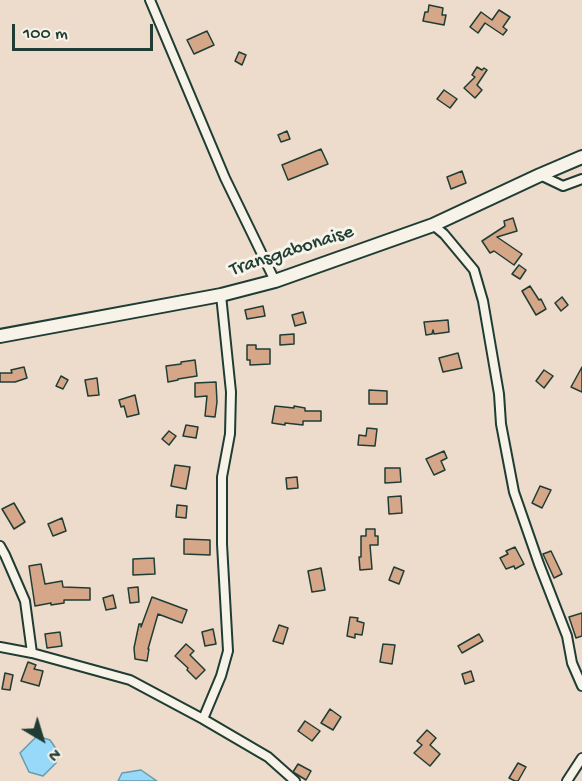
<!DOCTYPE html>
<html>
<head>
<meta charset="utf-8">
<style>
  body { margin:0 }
  #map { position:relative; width:582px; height:781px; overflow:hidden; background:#eddccb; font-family:"Gochi Hand",sans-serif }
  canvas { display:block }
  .north { position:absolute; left:12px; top:709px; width:60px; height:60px; -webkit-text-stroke:4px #f7f3e8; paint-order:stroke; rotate:142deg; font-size:16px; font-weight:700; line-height:24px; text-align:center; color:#1f3d34 }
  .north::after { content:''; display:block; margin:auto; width:21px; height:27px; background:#1f3d34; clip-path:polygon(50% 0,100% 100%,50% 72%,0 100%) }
  .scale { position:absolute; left:12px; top:24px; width:141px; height:27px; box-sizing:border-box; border:3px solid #1f3d34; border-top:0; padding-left:8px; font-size:18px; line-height:21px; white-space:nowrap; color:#1f3d34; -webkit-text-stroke:4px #f7f3e8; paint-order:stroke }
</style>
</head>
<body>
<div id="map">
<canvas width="582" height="781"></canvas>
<div class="north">N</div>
<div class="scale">100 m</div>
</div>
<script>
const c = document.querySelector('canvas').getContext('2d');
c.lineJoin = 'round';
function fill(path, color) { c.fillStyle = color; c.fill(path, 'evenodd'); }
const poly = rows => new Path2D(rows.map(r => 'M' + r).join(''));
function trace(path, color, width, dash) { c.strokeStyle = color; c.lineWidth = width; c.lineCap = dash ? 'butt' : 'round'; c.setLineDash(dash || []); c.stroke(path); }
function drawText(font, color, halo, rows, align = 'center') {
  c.font = font + ' "Gochi Hand",sans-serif'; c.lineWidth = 6; c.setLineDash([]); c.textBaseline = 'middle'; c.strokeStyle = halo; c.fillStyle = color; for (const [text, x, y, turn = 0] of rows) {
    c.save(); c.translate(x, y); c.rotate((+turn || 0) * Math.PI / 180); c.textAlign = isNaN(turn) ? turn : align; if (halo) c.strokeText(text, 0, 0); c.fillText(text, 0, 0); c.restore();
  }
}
const water = poly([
  [37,736,50,740,59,753,56,763,43,776,29,772,20,753,37,736],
  [141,770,157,781,118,781,122,773,141,770]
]);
fill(water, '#98d9fa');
trace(water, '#689bab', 1.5);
const building = poly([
  [429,5,443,8,442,15,446,15,444,25,423,21,425,12,428,12,429,5],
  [499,10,510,17,503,27,507,30,503,35,485,23,478,33,470,27,481,12,492,20,499,10],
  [207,31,214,45,194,54,187,40,207,31],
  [239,52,246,55,242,65,235,61,239,52],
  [477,67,482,70,484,68,487,70,477,85,482,90,475,98,464,88,475,77,472,75,477,67],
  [444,90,457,99,450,108,437,99,444,90],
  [287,131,290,139,281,142,278,135,287,131],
  [321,149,328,164,288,180,282,165,321,149],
  [462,171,466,183,451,189,447,177,462,171],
  [513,218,517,231,497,237,522,254,514,265,494,251,490,253,482,241,505,226,504,221,513,218],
  [519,265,526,270,520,279,512,274,519,265],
  [530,286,539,300,541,299,546,309,536,315,522,291,530,286],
  [562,297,568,305,561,311,555,303,562,297],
  [263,306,265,316,247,319,245,310,263,306],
  [303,312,306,323,295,326,292,315,303,312],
  [448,320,449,332,434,334,433,330,432,334,426,335,424,322,448,320],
  [294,334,294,344,280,345,280,335,294,334],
  [247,345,256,345,256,349,270,349,270,364,250,365,250,360,247,360,247,345],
  [458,353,462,368,443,372,439,358,458,353],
  [195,360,197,376,178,379,178,380,168,382,166,366,181,364,181,362,195,360],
  [24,367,27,378,15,382,0,382,0,373,12,373,11,370,24,367],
  [582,367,582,392,571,387,582,367],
  [544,370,553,376,544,388,536,381,544,370],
  [61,376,68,380,63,389,56,386,61,376],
  [97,378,99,395,88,396,85,380,97,378],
  [216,382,217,402,215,417,205,416,207,396,195,397,195,383,216,382],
  [369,390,387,391,387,404,369,404,369,390],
  [135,395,139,414,127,417,124,406,121,407,119,400,135,395],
  [275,406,294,408,294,406,305,408,305,411,321,411,321,421,303,421,303,425,285,423,285,425,272,423,275,406],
  [186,425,198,427,196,438,183,436,186,425],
  [367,428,377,429,375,446,358,445,359,435,366,436,367,428],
  [169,431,176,436,169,445,162,439,169,431],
  [444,451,447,458,441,461,445,470,434,475,426,459,444,451],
  [175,465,190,467,186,489,171,486,175,465],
  [385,468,400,468,401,482,385,483,385,468],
  [297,477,298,488,287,489,286,478,297,477],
  [540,486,551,490,542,508,532,503,540,486],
  [401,496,402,513,389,514,388,497,401,496],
  [14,503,25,522,14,529,2,509,14,503],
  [177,505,187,506,186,518,176,517,177,505],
  [62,518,66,531,53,536,48,524,62,518],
  [366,529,375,529,375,536,378,536,378,545,370,545,372,569,360,570,359,557,361,557,361,536,366,536,366,529],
  [184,539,210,540,210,555,184,554,184,539],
  [515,547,524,564,515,569,514,566,506,569,500,558,508,554,506,551,515,547],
  [551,551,562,574,554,578,543,554,551,551],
  [154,558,155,574,133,575,133,559,154,558],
  [41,564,45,584,62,581,63,587,90,588,90,600,64,600,64,603,51,605,51,603,35,606,29,566,41,564],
  [394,567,404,571,399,584,389,580,394,567],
  [321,568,325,590,312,592,308,571,321,568],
  [138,587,139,602,130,603,128,588,138,587],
  [113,595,116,608,106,610,103,598,113,595],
  [152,597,187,610,182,623,158,614,148,649,149,649,147,661,135,659,134,648,139,624,141,624,141,627,152,597],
  [582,613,582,636,576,638,569,617,582,613],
  [350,617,358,618,357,621,364,623,362,635,355,634,355,638,347,636,350,617],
  [279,625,288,628,283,644,273,641,279,625],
  [213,629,216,644,205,646,202,632,213,629],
  [60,632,62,646,47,648,45,634,60,632],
  [479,634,483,641,462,653,458,646,479,634],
  [186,644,194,651,190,655,205,670,196,679,187,670,188,668,175,656,186,644],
  [383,644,395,645,392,664,380,662,383,644],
  [28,662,36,665,34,669,43,671,39,686,21,681,28,662],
  [471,671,474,681,465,684,462,674,471,671],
  [5,673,13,675,10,690,2,689,5,673],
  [330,709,341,717,333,730,321,723,330,709],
  [305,721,320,731,312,741,298,731,305,721],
  [427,730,436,738,430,745,440,754,430,766,414,753,422,745,417,741,427,730],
  [518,763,526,767,518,781,515,781,509,778,518,763],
  [298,764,311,771,306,780,293,772,298,764]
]);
fill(building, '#d6a688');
trace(building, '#1f3d34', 1.5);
const minor = poly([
  [150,0,225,178,275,281],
  [540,175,563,186,582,179],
  [433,225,444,234,474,270,483,301,499,394,501,424,514,492,539,564,567,636,572,663,582,686],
  [0,546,5,555,25,601,32,653],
  [0,647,32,653,130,680,203,719,268,757,295,781],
  [203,719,221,676,228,651,222,544,222,477,230,434,231,392,221,295],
  [567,781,582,758]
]);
const trunk = poly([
  [0,336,221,295,275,281,433,225,540,175,582,157]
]);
trace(minor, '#1f3d34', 12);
trace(trunk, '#1f3d34', 16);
trace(minor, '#f7f3e8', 8);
trace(trunk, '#f7f3e8', 12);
drawText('20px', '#1f3d34', '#f7f3e8', [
  ["Transgabonaise",292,252,-18]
]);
</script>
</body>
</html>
